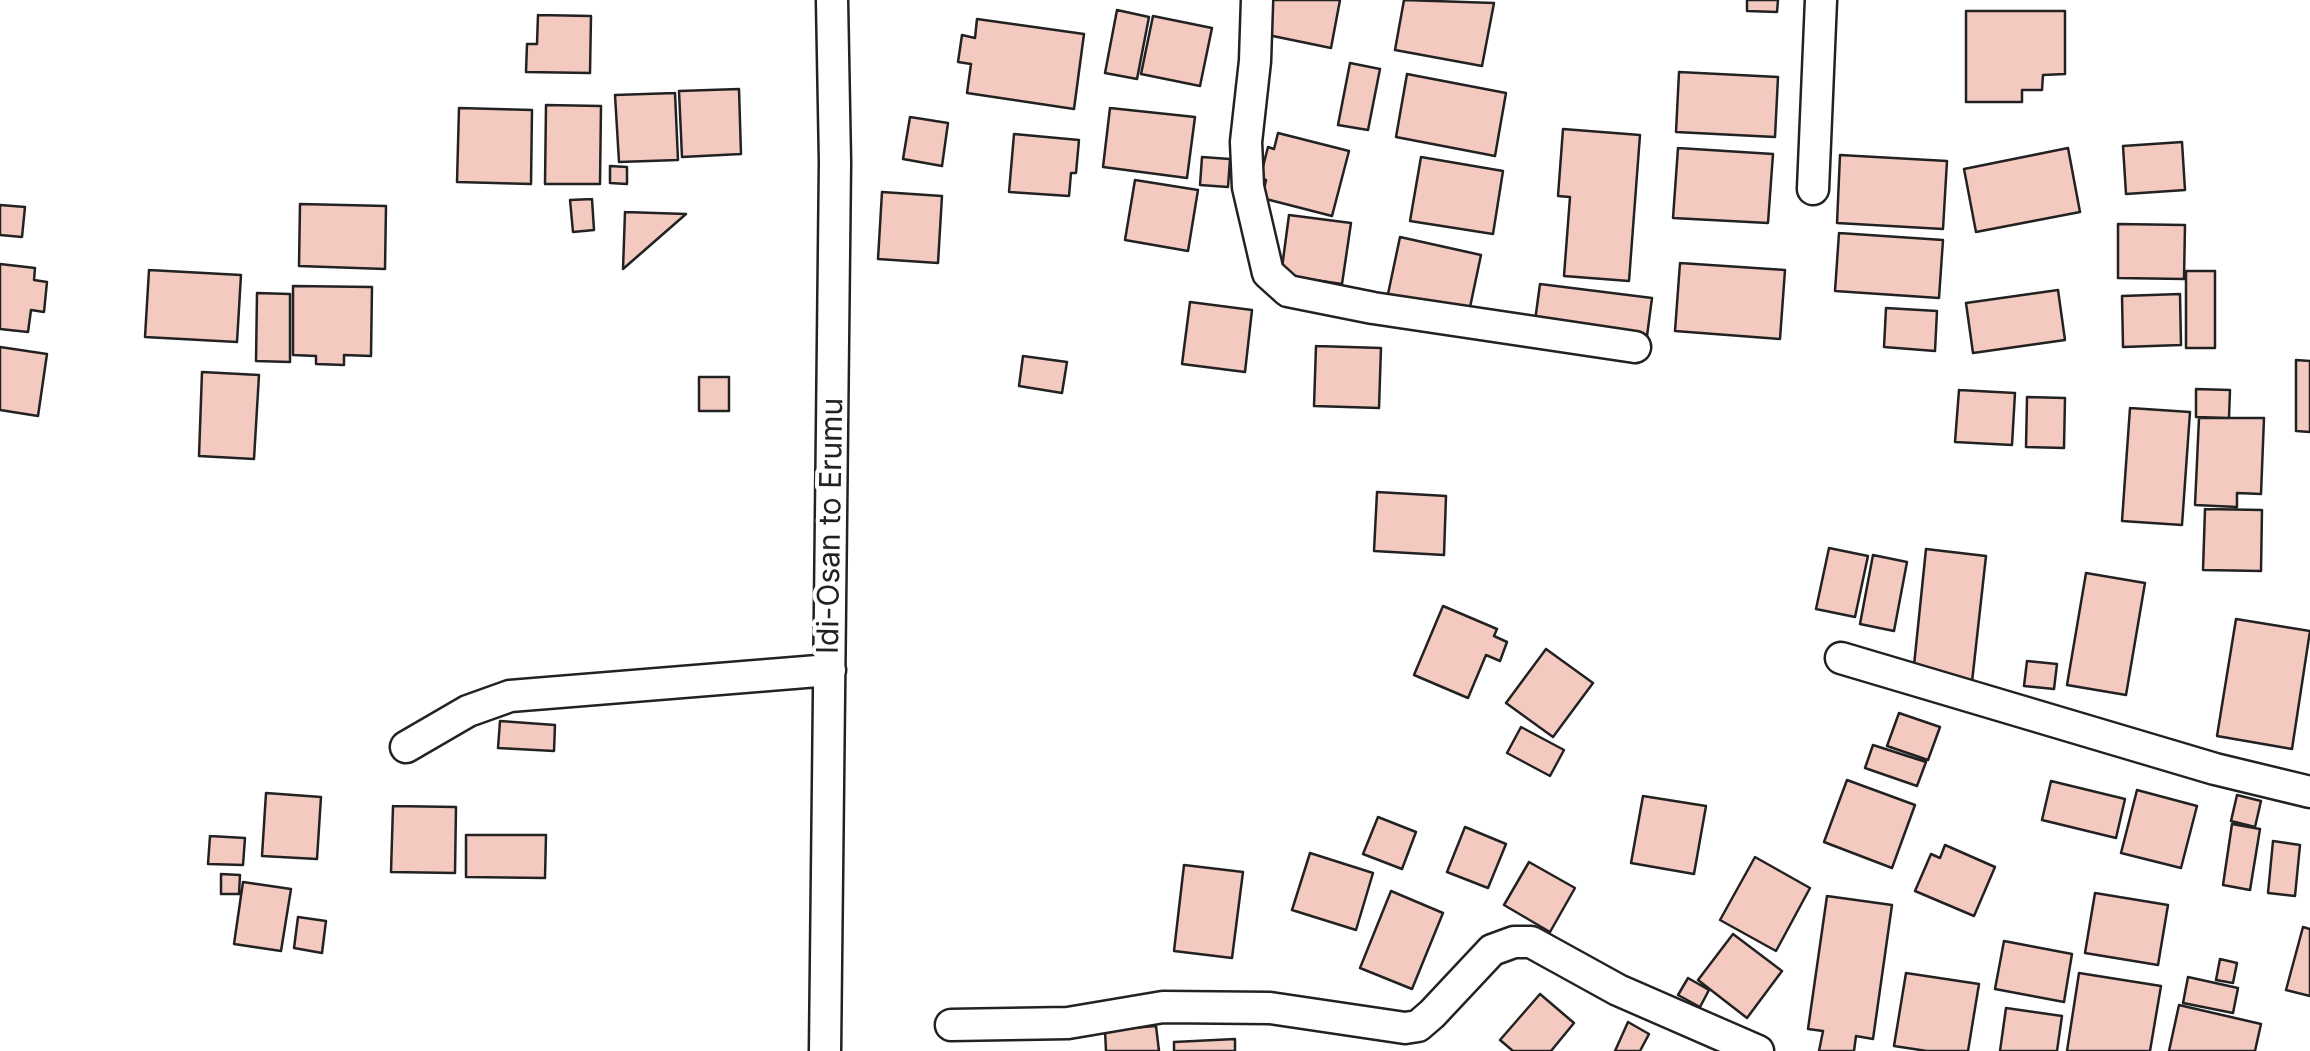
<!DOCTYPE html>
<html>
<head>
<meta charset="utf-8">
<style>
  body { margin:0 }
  canvas { display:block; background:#fff }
</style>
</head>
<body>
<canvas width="2310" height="1051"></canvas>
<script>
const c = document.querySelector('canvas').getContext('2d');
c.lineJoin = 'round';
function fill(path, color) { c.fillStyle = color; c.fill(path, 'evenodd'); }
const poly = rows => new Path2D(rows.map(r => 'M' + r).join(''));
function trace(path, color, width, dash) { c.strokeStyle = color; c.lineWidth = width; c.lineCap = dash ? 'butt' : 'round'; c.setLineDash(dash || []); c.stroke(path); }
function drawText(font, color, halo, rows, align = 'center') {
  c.font = font + ' Inter,sans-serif'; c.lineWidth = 8; c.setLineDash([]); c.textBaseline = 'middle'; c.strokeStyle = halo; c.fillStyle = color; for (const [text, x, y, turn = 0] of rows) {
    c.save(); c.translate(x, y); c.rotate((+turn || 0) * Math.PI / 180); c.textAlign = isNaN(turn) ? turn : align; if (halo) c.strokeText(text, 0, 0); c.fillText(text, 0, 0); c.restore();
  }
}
const building = poly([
  [1269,0,1340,0,1331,48,1263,34,1269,0],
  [1404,0,1494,3,1482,66,1395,50,1404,0],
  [1747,0,1778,0,1777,12,1747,11,1747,0],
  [1117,10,1149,17,1137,79,1105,73,1117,10],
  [1966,11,2065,11,2065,74,2043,75,2042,90,2022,90,2022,102,1966,102,1966,11],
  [538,15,591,16,590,73,526,72,527,44,537,44,538,15],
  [1153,16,1212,28,1200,86,1141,74,1153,16],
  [977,19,1084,34,1074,109,967,93,971,64,958,62,962,35,975,38,977,19],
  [1350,63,1380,69,1368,130,1338,125,1350,63],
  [1679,72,1778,77,1775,137,1676,132,1679,72],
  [1407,74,1506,93,1495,156,1396,137,1407,74],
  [739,89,741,154,682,157,679,91,739,89],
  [675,93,678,160,619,162,615,95,675,93],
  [546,105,601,106,600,184,545,184,546,105],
  [459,108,532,110,531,184,457,182,459,108],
  [1110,108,1195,117,1187,178,1103,167,1110,108],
  [910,117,948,123,942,166,903,159,910,117],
  [1563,129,1640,135,1629,281,1564,276,1570,197,1558,196,1563,129],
  [1278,133,1349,151,1332,216,1262,198,1266,180,1260,178,1268,147,1274,149,1278,133],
  [1014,134,1079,140,1076,173,1071,173,1069,196,1009,192,1014,134],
  [2182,142,2185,190,2126,194,2123,146,2182,142],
  [1678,148,1773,154,1768,223,1673,218,1678,148],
  [2068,148,2080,212,1976,232,1964,169,2068,148],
  [1840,155,1947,161,1943,229,1837,223,1840,155],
  [1202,157,1230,159,1228,187,1200,185,1202,157],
  [1421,157,1503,171,1493,234,1410,221,1421,157],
  [610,166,627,167,627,184,610,183,610,166],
  [1135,180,1198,190,1188,251,1125,240,1135,180],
  [882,192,942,196,938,263,878,259,882,192],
  [592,199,594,230,573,232,570,200,592,199],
  [300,204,386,206,385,269,299,266,300,204],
  [0,205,25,207,22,237,0,235,0,205],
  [625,212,686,214,623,269,625,212],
  [1289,215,1351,223,1342,284,1281,275,1289,215],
  [2118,224,2185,225,2184,279,2118,278,2118,224],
  [1839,233,1943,240,1939,298,1835,291,1839,233],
  [1400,237,1481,255,1469,312,1388,294,1400,237],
  [1680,263,1785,270,1780,339,1675,331,1680,263],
  [0,264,35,268,34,280,47,282,44,312,31,310,28,332,0,329,0,264],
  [149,270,241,275,237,342,145,337,149,270],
  [2186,271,2215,271,2215,348,2186,348,2186,271],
  [1540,284,1652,298,1647,336,1535,321,1540,284],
  [293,286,372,287,371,356,344,355,344,365,316,364,316,356,293,355,293,286],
  [2058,290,2065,340,1973,353,1966,303,2058,290],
  [257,293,290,294,290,362,256,361,257,293],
  [2180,294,2181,345,2123,347,2122,296,2180,294],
  [1190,302,1252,310,1245,372,1182,364,1190,302],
  [1886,308,1937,311,1935,351,1884,347,1886,308],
  [1316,346,1381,348,1379,408,1314,406,1316,346],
  [0,347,47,354,38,416,0,410,0,347],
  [1023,356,1067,362,1062,393,1019,386,1023,356],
  [2296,360,2310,361,2310,432,2296,431,2296,360],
  [202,372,259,375,254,459,199,456,202,372],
  [699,377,729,377,729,411,699,411,699,377],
  [2196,389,2230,390,2229,418,2196,417,2196,389],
  [1959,390,2015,393,2012,445,1955,442,1959,390],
  [2027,397,2065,398,2064,448,2026,447,2027,397],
  [2130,408,2190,412,2182,525,2122,521,2130,408],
  [2199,418,2264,418,2261,494,2237,493,2237,507,2195,505,2199,418],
  [1377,492,1446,496,1444,555,1374,551,1377,492],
  [2205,509,2262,510,2261,571,2203,570,2205,509],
  [1829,548,1868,556,1855,617,1816,609,1829,548],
  [1926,549,1986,556,1972,682,1913,675,1926,549],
  [1873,555,1907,562,1894,631,1860,624,1873,555],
  [2086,573,2145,583,2126,695,2067,685,2086,573],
  [1443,606,1497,629,1494,636,1507,642,1500,661,1486,655,1468,698,1414,675,1443,606],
  [2236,619,2310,631,2292,749,2217,736,2236,619],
  [1546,649,1593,683,1553,737,1506,703,1546,649],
  [2027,661,2057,664,2054,689,2024,686,2027,661],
  [1899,713,1940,727,1928,760,1887,746,1899,713],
  [500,721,555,725,554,751,498,748,500,721],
  [1521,727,1564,750,1550,776,1507,753,1521,727],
  [1873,745,1926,762,1917,786,1865,768,1873,745],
  [1847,780,1915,805,1892,868,1824,842,1847,780],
  [2051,781,2125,799,2116,838,2042,820,2051,781],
  [2137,790,2197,806,2181,868,2121,853,2137,790],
  [266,793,321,797,317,859,262,856,266,793],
  [2237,795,2261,801,2255,827,2231,821,2237,795],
  [1643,796,1706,806,1694,874,1631,863,1643,796],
  [393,806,456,807,455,873,391,872,393,806],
  [1378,817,1416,832,1402,869,1363,854,1378,817],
  [2232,824,2260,829,2250,890,2223,885,2232,824],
  [1465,827,1506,844,1488,888,1447,872,1465,827],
  [466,835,546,835,545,878,466,877,466,835],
  [210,836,245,838,243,865,208,864,210,836],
  [2273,841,2300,845,2295,896,2268,893,2273,841],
  [1945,845,1995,867,1974,916,1915,891,1931,854,1940,858,1945,845],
  [1310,853,1373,873,1356,930,1292,910,1310,853],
  [1755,857,1810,888,1776,951,1720,920,1755,857],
  [1529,862,1575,888,1550,932,1504,905,1529,862],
  [1184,865,1243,872,1232,958,1174,951,1184,865],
  [221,874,240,875,239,894,221,894,221,874],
  [243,882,291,889,281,951,234,944,243,882],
  [1391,891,1443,913,1412,989,1360,968,1391,891],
  [2095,893,2168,905,2158,965,2085,953,2095,893],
  [1827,896,1892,905,1873,1039,1856,1036,1854,1051,1819,1051,1823,1031,1808,1029,1827,896],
  [298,917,326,921,322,953,294,948,298,917],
  [2303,927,2310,929,2310,996,2286,990,2303,927],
  [1733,934,1782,971,1747,1018,1698,980,1733,934],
  [2004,941,2072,954,2064,1002,1995,989,2004,941],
  [2220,959,2237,963,2233,983,2216,980,2220,959],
  [1906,973,1979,984,1968,1051,1927,1051,1894,1046,1906,973],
  [2079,973,2161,986,2150,1051,2067,1051,2079,973],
  [2188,977,2238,988,2233,1013,2183,1003,2188,977],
  [1688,978,1709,990,1700,1007,1678,995,1688,978],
  [1540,994,1574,1023,1551,1051,1513,1051,1500,1040,1540,994],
  [2179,1005,2261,1024,2255,1051,2169,1051,2179,1005],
  [2006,1008,2062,1016,2057,1051,2000,1051,2006,1008],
  [1628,1022,1649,1034,1640,1051,1615,1051,1628,1022],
  [1156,1026,1159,1051,1106,1051,1105,1030,1156,1026],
  [1235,1039,1235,1051,1174,1051,1174,1042,1235,1039]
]);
fill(building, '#f3c9c0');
trace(building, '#222', 2.5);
const minor = poly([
  [1257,0,1255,61,1246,142,1248,187,1268,273,1288,291,1373,308,1635,347],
  [1813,189,1821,0],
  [1841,658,2215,769,2310,792],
  [406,747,468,711,510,696,830,670],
  [951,1025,1068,1023,1163,1007,1270,1008,1405,1028,1418,1026,1432,1014,1492,950,1514,942,1531,942,1618,990,1758,1051],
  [825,1051,835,162,832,0]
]);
trace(minor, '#222', 35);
trace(minor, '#fff', 30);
drawText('30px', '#222', '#fff', [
  ["Idi-Osan to Erumu",831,526,-89]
]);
</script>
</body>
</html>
